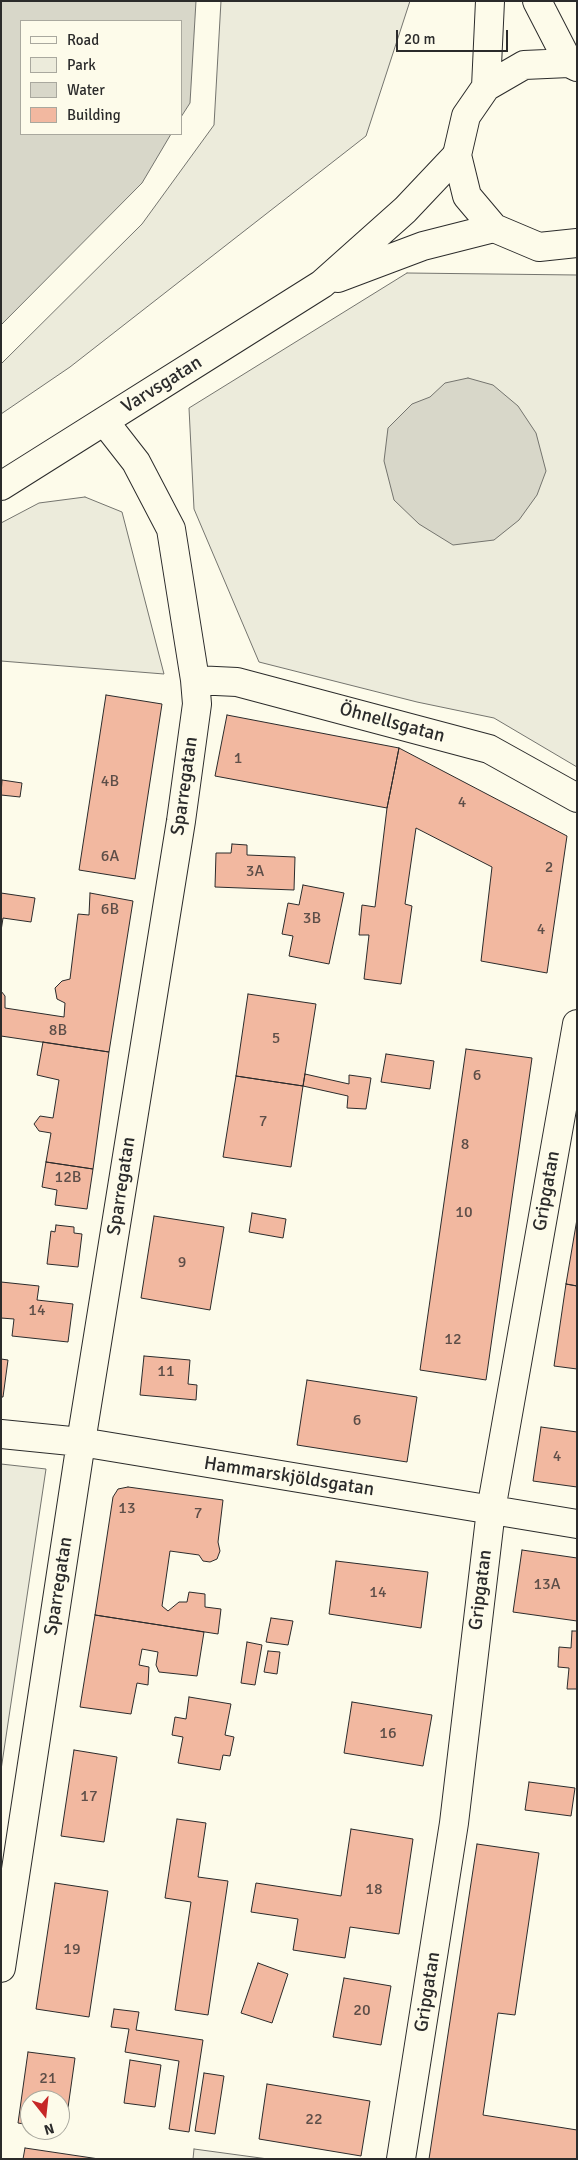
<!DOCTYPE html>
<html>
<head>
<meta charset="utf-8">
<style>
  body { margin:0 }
  #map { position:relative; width:578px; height:2160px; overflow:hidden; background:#fdfbea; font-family:Signika,sans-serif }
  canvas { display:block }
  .frame { position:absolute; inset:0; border:2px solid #2b2b2b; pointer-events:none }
  .legend { position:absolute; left:20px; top:20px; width:162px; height:115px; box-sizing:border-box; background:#fdfbea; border:1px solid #a9a89e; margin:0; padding:6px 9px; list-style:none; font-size:15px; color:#2b2b2b }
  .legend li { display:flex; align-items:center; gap:10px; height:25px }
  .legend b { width:25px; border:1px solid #a9a89e }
  .north { position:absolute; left:20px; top:2090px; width:50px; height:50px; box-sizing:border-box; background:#fdfbea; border:1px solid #a9a89e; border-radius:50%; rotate:164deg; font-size:14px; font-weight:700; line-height:20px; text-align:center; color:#2b2b2b }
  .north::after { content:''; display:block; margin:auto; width:18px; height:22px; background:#c62828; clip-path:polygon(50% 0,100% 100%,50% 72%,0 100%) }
  .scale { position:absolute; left:396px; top:30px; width:112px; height:22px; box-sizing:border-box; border:2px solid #2b2b2b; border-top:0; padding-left:6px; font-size:15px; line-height:18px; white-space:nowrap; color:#2b2b2b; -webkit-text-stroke:4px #fdfbea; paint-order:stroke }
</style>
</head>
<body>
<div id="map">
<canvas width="578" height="2160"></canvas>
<div class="frame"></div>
<ul class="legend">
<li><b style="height:6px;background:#fdfbea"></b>Road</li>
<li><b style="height:14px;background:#ecebdb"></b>Park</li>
<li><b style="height:14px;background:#d8d7c9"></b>Water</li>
<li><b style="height:14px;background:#f2b8a0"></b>Building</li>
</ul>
<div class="north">N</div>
<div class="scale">20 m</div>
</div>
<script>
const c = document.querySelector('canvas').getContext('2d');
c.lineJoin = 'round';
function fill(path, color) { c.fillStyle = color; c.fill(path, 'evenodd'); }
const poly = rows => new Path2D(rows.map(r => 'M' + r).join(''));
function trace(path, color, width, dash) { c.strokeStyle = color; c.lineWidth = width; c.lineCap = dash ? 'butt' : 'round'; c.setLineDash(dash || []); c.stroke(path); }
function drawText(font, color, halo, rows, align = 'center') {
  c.font = font + ' Signika,sans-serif'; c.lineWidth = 4; c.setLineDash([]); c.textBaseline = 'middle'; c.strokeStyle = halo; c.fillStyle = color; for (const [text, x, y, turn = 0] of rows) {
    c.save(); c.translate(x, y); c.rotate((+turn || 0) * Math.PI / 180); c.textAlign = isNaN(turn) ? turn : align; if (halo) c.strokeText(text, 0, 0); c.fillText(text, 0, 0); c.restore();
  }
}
const green = poly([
  [221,1,410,1,366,136,70,367,1,414,1,364,142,224,214,125,221,1],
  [407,273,577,275,577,767,494,718,417,702,259,662,194,509,189,408,407,273],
  [85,497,122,512,164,674,1,661,1,523,39,503,85,497],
  [1,1464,46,1469,1,1770,1,1464],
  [194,2149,268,2159,193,2159,194,2149]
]);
fill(green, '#ecebdb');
trace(green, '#74746e', 1);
const water = poly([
  [1,1,196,1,190,103,181,117,181,21,21,21,21,134,171,134,142,183,1,325,1,1],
  [468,378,493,385,518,406,536,433,546,471,537,495,519,520,494,540,453,545,419,524,394,500,384,461,388,428,412,404,430,397,445,383,468,378]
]);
fill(water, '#d8d7c9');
trace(water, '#74746e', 1);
const building = poly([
  [106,695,162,704,135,879,79,870,106,695],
  [227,715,399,748,387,808,215,776,227,715],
  [399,748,567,836,547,973,481,961,492,867,416,828,405,904,412,906,401,984,364,979,369,935,359,935,362,905,375,907,387,808,399,748],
  [2,780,22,783,20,797,1,795,2,780],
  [232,844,247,845,247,855,295,857,294,890,215,887,216,853,231,853,232,844],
  [303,885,344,893,329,964,289,956,293,936,282,934,288,903,299,905,303,885],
  [1,893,35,898,31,922,3,918,1,931,1,893],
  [90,893,133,901,109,1052,1,1036,1,991,5,996,5,1008,64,1017,65,1003,57,999,55,988,62,981,70,979,78,914,89,915,90,893],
  [248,994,316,1004,303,1086,236,1076,248,994],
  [43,1042,109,1052,93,1169,46,1162,51,1133,39,1131,34,1124,40,1116,53,1118,59,1080,37,1075,43,1042],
  [466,1049,532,1058,486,1380,420,1370,466,1049],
  [386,1054,434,1061,430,1089,381,1082,386,1054],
  [305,1074,349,1084,349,1075,371,1078,366,1109,347,1108,348,1096,303,1086,305,1074],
  [236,1076,303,1086,291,1167,223,1157,236,1076],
  [46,1162,93,1169,87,1209,55,1205,57,1190,42,1187,46,1162],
  [252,1213,286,1219,283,1238,249,1232,252,1213],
  [154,1216,224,1227,210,1310,141,1298,154,1216],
  [577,1219,577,1286,566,1284,577,1219],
  [56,1225,74,1227,74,1233,82,1234,78,1267,47,1264,51,1231,55,1232,56,1225],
  [1,1282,39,1286,37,1300,73,1304,68,1342,12,1336,14,1319,1,1318,1,1282],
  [566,1284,577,1286,577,1369,554,1366,566,1284],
  [144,1356,190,1360,188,1384,197,1385,196,1400,140,1395,144,1356],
  [1,1359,8,1360,3,1397,1,1397,1,1359],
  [307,1380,417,1397,407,1462,297,1445,307,1380],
  [541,1427,577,1432,577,1487,533,1481,541,1427],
  [128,1487,223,1500,218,1542,220,1551,217,1559,210,1562,203,1561,199,1555,170,1551,162,1606,168,1611,179,1602,187,1602,189,1592,205,1594,205,1607,221,1609,218,1634,95,1615,113,1497,118,1489,128,1487],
  [522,1550,577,1558,577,1621,513,1612,522,1550],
  [336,1561,428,1572,421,1628,329,1614,336,1561],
  [95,1615,204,1632,197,1676,159,1672,156,1665,158,1652,142,1649,139,1665,149,1667,148,1685,137,1683,131,1714,80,1707,95,1615],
  [271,1618,293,1621,288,1645,266,1642,271,1618],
  [572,1631,577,1631,577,1689,567,1689,569,1668,558,1667,559,1647,571,1648,572,1631],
  [247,1642,262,1645,255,1685,241,1683,247,1642],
  [268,1651,280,1652,277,1674,264,1672,268,1651],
  [189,1697,231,1704,225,1735,234,1737,230,1756,223,1755,220,1770,178,1763,183,1737,172,1735,175,1717,186,1719,189,1697],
  [352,1702,432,1715,423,1766,344,1753,352,1702],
  [74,1750,117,1757,104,1842,61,1836,74,1750],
  [529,1782,575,1788,571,1816,525,1810,529,1782],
  [177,1819,206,1823,198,1877,228,1881,208,2015,175,2010,191,1902,165,1898,177,1819],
  [351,1829,413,1839,399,1934,350,1927,345,1958,293,1950,298,1919,251,1912,256,1883,341,1896,351,1829],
  [477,1844,539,1853,515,2015,498,2013,483,2115,577,2130,577,2159,429,2159,477,1844],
  [55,1883,108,1891,89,2017,36,2009,55,1883],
  [258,1963,288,1974,272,2023,241,2013,258,1963],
  [344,1978,391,1986,381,2045,333,2037,344,1978],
  [114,2009,139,2012,136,2030,203,2040,189,2132,169,2129,179,2061,125,2052,129,2029,111,2027,114,2009],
  [28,2052,75,2058,65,2129,60,2129,60,2100,30,2100,30,2125,18,2123,28,2052],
  [130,2060,161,2065,155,2107,124,2103,130,2060],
  [204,2073,224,2076,215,2134,195,2131,204,2073],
  [267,2084,370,2101,361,2156,259,2139,267,2084],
  [25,2148,99,2159,23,2159,25,2148]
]);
fill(building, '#f2b8a0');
trace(building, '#2b2b2b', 1);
const street = poly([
  [338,278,423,246,494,228],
  [1,486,322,284,405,210,457,155],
  [195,680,237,682,489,749,577,798],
  [1,1434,81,1442,577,1524],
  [1,1968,81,1442,181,821,197,704,195,680,171,529,136,462,104,421],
  [401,2159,454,1823,491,1510,577,1024]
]);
const secondary = poly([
  [537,1,569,63],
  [577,67,569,63,524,65,486,87,466,116,457,155,467,196,494,228,539,247,577,243],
  [486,87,490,1]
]);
trace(street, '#2b2b2b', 30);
trace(secondary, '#2b2b2b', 30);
trace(street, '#fdfbea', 28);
trace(secondary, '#fdfbea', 28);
drawText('16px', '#5d4e48', null, [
  ["1",238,759],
  ["4B",110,782],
  ["4",462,803],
  ["6A",110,857],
  ["2",549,868],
  ["3A",255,872],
  ["6B",110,910],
  ["3B",312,919],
  ["4",541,930],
  ["8B",58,1031],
  ["5",276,1039],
  ["6",477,1076],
  ["7",263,1122],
  ["8",465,1145],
  ["12B",68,1178],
  ["10",464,1213],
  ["9",182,1263],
  ["14",37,1311],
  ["12",453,1340],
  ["11",166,1372],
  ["6",357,1421],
  ["4",557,1457],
  ["13",127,1509],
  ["7",198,1514],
  ["13A",547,1585],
  ["14",378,1593],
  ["16",388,1734],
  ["17",89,1797],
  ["18",374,1890],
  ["19",72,1950],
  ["20",362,2011],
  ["21",48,2079],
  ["22",314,2120]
]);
drawText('19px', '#2b2b2b', '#fdfbea', [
  ["Varvsgatan",162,385,-32],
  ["Öhnellsgatan",392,723,15],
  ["Sparregatan",185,786,-82],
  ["Sparregatan",122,1186,-81],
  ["Gripgatan",547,1191,-80],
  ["Hammarskjöldsgatan",289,1477,9],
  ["Sparregatan",59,1586,-81],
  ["Gripgatan",481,1590,-83],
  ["Gripgatan",428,1992,-81]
]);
</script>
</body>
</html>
